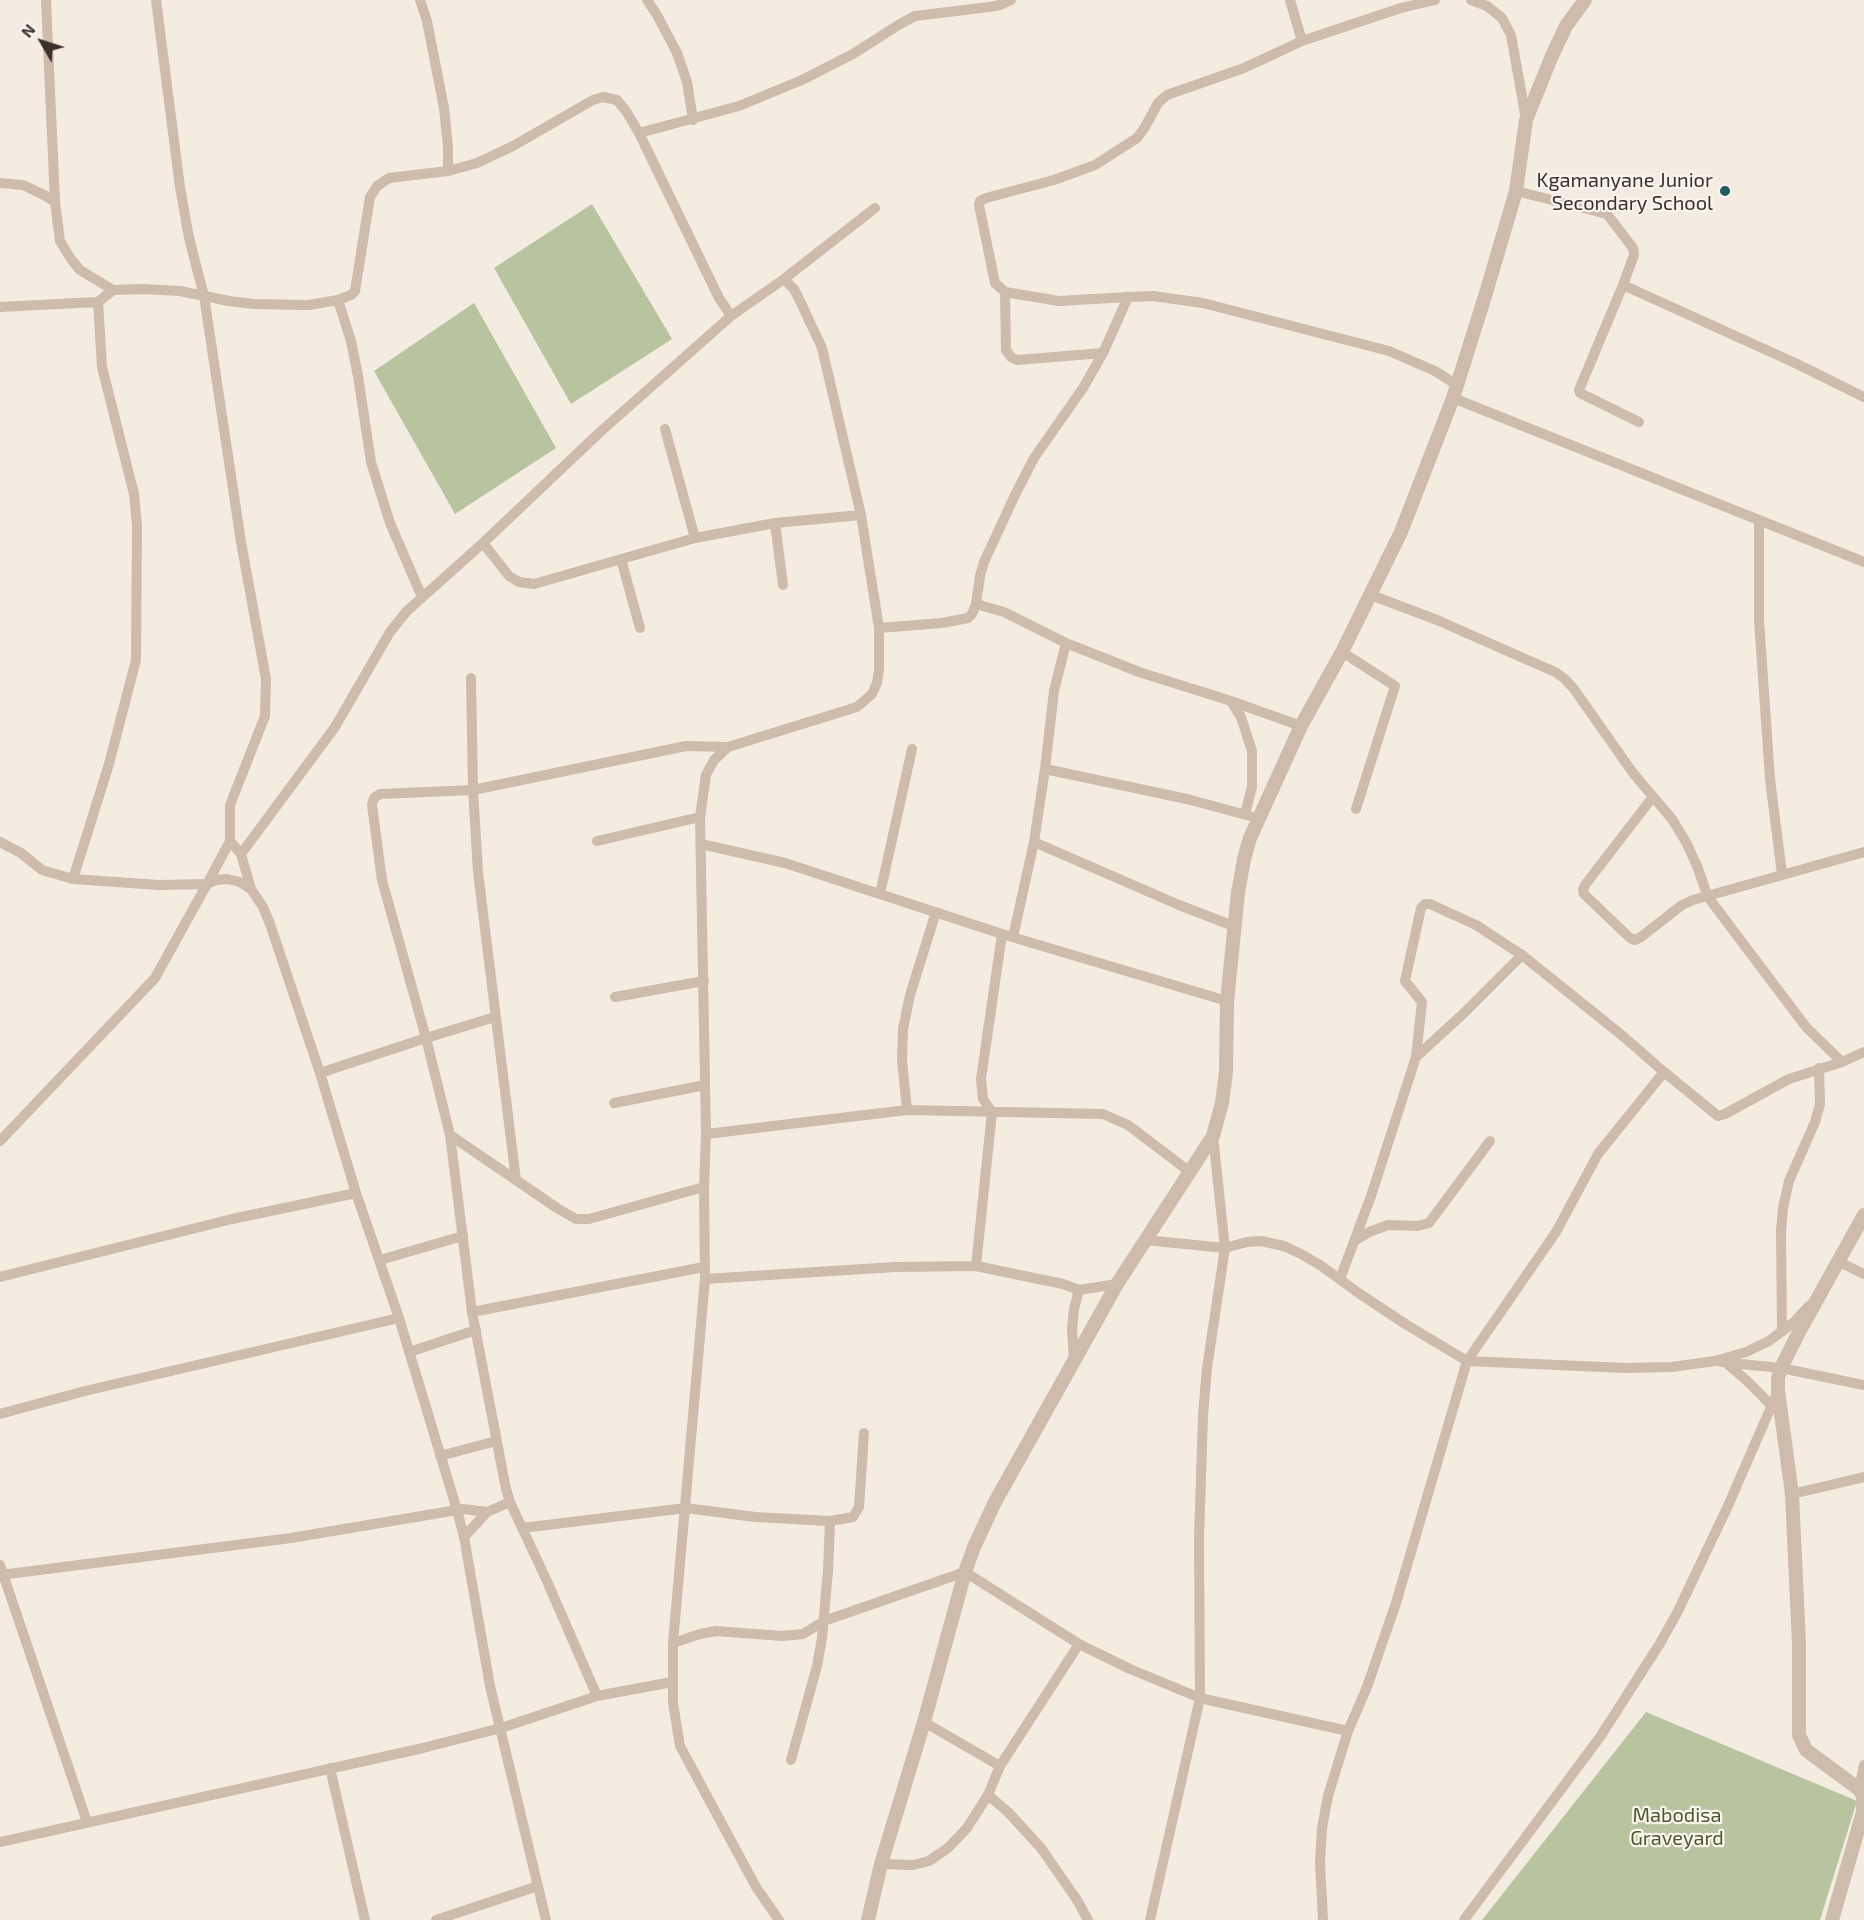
<!DOCTYPE html>
<html>
<head>
<meta charset="utf-8">
<style>
  body { margin:0 }
  #map { position:relative; width:1864px; height:1920px; overflow:hidden; background:#f4ebe1; font-family:"Exo 2",sans-serif }
  canvas { display:block }
  .north { position:absolute; left:12px; top:12px; width:60px; height:60px; -webkit-text-stroke:4px #fbf5ee; paint-order:stroke; rotate:309deg; font-size:16px; font-weight:700; line-height:24px; text-align:center; color:#3b302b }
  .north::after { content:''; display:block; margin:auto; width:21px; height:27px; background:#3b302b; clip-path:polygon(50% 0,100% 100%,50% 72%,0 100%) }
</style>
</head>
<body>
<div id="map">
<canvas width="1864" height="1920"></canvas>
<div class="north">N</div>
</div>
<script>
const c = document.querySelector('canvas').getContext('2d');
c.lineJoin = 'round';
function fill(path, color) { c.fillStyle = color; c.fill(path, 'evenodd'); }
const poly = rows => new Path2D(rows.map(r => 'M' + r).join(''));
function trace(path, color, width, dash) { c.strokeStyle = color; c.lineWidth = width; c.lineCap = dash ? 'butt' : 'round'; c.setLineDash(dash || []); c.stroke(path); }
function drawText(font, color, halo, rows, align = 'center') {
  c.font = font + ' "Exo 2",sans-serif'; c.lineWidth = 4.5; c.setLineDash([]); c.textBaseline = 'middle'; c.strokeStyle = halo; c.fillStyle = color; for (const [text, x, y, turn = 0] of rows) {
    c.save(); c.translate(x, y); c.rotate((+turn || 0) * Math.PI / 180); c.textAlign = isNaN(turn) ? turn : align; if (halo) c.strokeText(text, 0, 0); c.fillText(text, 0, 0); c.restore();
  }
}
fill(poly([
  [592,204,672,339,571,404,494,268],
  [474,303,556,448,455,514,374,371],
  [1646,1712,1857,1801,1820,1920,1482,1920]
]), '#b8c4a0');
trace(poly([
  [46,0,55,202,60,241,71,259,80,270,113,290,143,289,180,291,229,301,254,304,309,305,338,300,351,295,355,291,370,197,377,186,389,178,448,171,477,163,513,146,593,100,603,97,617,100,626,111,639,133,719,298,731,316,784,279,794,289,801,303,822,348,861,515,879,628,879,670,877,683,872,694,857,707,728,747,714,760,706,775,700,817,706,1134,704,1187,705,1279,673,1643,673,1703,680,1746,756,1887,779,1920],
  [420,0,427,21,444,108,448,147,448,171],
  [647,0,657,15,677,53,687,82,693,120],
  [1290,0,1302,41,1401,8,1435,0],
  [1471,0,1487,6,1502,18,1511,35,1526,119],
  [639,133,739,106,802,80,853,54,900,24,915,16,989,7,1000,5,1011,0],
  [0,183,23,185,44,195,55,202],
  [1516,191,1607,214,1633,248,1634,255,1623,285,1795,363,1864,397],
  [784,279,875,208],
  [1623,285,1579,390,1580,393,1639,422],
  [1005,292,1006,350,1011,357,1017,360,1103,353],
  [1128,297,1059,301,1005,292,995,283,979,205,980,201,986,198,1054,180,1095,165,1137,138,1145,127,1158,103,1167,95,1244,68,1302,41],
  [338,300,351,341,358,376,371,462,390,523,422,597],
  [0,307,98,302],
  [1453,398,1864,562],
  [665,429,695,538],
  [1759,522,1759,620,1770,779,1782,874],
  [775,523,783,585],
  [483,543,599,433,731,316],
  [621,559,640,628],
  [1371,595,1437,620,1555,672,1565,679,1574,689,1633,773,1672,819,1686,842,1697,866,1708,897,1806,1027,1842,1062],
  [976,604,1004,612,1066,643,1139,672,1231,701,1241,717,1252,751,1252,787,1245,814],
  [879,628,942,623,968,618,972,614,976,604,980,576,984,562,1015,495,1034,458,1083,388,1103,353,1128,297,1153,296,1203,303,1389,351,1435,371,1457,385],
  [1342,652,1395,686,1356,809],
  [471,678,473,790,478,872,516,1180],
  [1231,701,1301,726],
  [1045,769,1187,799,1250,816],
  [1652,798,1585,885,1583,890,1584,894,1630,938,1635,940,1641,937,1682,905,1693,900,1864,852],
  [230,841,241,854,251,889,263,907,270,924,320,1073,356,1193,399,1318,457,1510,464,1537,490,1686,546,1920],
  [597,841,700,817],
  [0,842,21,853,42,870,73,879,159,885,207,884,230,841,230,805,265,716,266,679,241,542,204,296,189,238,180,187,156,0],
  [1034,842,1179,905,1236,927],
  [701,844,785,863,1002,934,1227,1001],
  [241,854,335,727,390,632,407,611,483,543,509,576,519,582,534,584,695,538,775,523,861,515],
  [73,879,109,764,136,660,137,526,134,494,102,367,98,302,113,290],
  [880,894,912,749],
  [1013,937,1034,842,1045,769,1054,691,1066,643],
  [615,997,704,981],
  [1416,1057,1422,1002,1405,981,1421,908,1425,904,1430,904,1476,925,1522,955],
  [320,1073,426,1038,495,1017],
  [614,1103,705,1085],
  [907,1110,902,1060,903,1029,910,995,936,912],
  [706,1134,907,1110,1103,1114,1128,1125,1190,1172],
  [450,1135,557,1208,576,1219,589,1219,704,1187],
  [1213,1136,1225,1248,1247,1242,1261,1241,1284,1246,1301,1254,1320,1265,1360,1294,1407,1325,1467,1361,1396,1603,1367,1687,1348,1731,1328,1796,1322,1828,1320,1863,1323,1920],
  [0,1141,155,978,207,884,216,880,227,879,240,882,251,889],
  [1145,1240,1225,1248,1207,1368,1203,1415,1199,1539,1200,1698,1150,1920],
  [1356,1240,1369,1232,1388,1225,1418,1226,1429,1223,1490,1141],
  [380,1260,463,1236],
  [1837,1261,1864,1274],
  [976,1266,992,1112,983,1099,981,1079,1002,934],
  [0,1277,232,1219,356,1193],
  [705,1279,895,1267,976,1266,1063,1284,1079,1290,1117,1284],
  [1340,1279,1371,1196,1416,1057,1464,1013,1522,955,1624,1037,1664,1072],
  [472,1312,704,1267],
  [1782,1332,1781,1231,1783,1208,1789,1181,1815,1122,1820,1104,1819,1068],
  [409,1352,476,1330],
  [1074,1361,1072,1329,1074,1309,1079,1290],
  [1467,1361,1556,1232,1598,1154,1664,1072,1718,1116,1725,1114,1789,1079,1842,1062,1864,1052],
  [1467,1361,1625,1368,1672,1367,1715,1361,1746,1352,1769,1341,1794,1322,1809,1306],
  [1721,1362,1781,1368,1864,1385],
  [1726,1363,1745,1379,1772,1406],
  [0,1414,85,1391,399,1318],
  [440,1456,496,1441],
  [1792,1494,1864,1477],
  [830,1521,853,1517,859,1507,864,1433],
  [522,1528,686,1508,755,1517,830,1521,828,1571,822,1638,817,1666,791,1760],
  [464,1537,487,1512],
  [0,1565,87,1822],
  [0,1575,291,1538,463,1509,487,1512,510,1502],
  [673,1643,700,1634,716,1631,782,1636,803,1634,824,1621,965,1572,1079,1644,1130,1669,1200,1698,1348,1731],
  [597,1696,546,1579,510,1502,506,1489,472,1312,450,1135,426,1038,382,880,372,805,374,798,380,794,473,790,686,746,728,747],
  [924,1722,1000,1766],
  [330,1768,365,1920],
  [1859,1789,1864,1765],
  [988,1795,1000,1766,1079,1644],
  [0,1842,423,1748,501,1728,597,1696,672,1682],
  [881,1864,913,1865,929,1861,948,1848,967,1828,988,1795,1008,1812,1041,1848,1077,1900,1088,1920],
  [436,1920,538,1886],
  [1464,1920,1600,1737,1659,1645,1677,1613,1727,1508,1778,1391]
]), '#cdbbac', 10);
trace(poly([
  [868,1920,881,1864,924,1722,965,1572,974,1547,995,1502,1117,1284,1213,1136,1222,1103,1226,1072,1227,1001,1238,893,1244,859,1250,838,1301,726,1342,652,1401,532,1453,398,1486,293,1516,191,1526,120,1551,58,1566,26,1585,0],
  [1832,1920,1863,1812,1863,1796,1859,1789,1806,1750,1799,1735,1799,1643,1792,1494,1778,1391,1778,1378,1781,1368,1799,1332,1864,1215]
]), '#cdbbac', 14);
for (const [x, y, r, color] of [
  [1725,191,6,"#1f5a5e"]
]) { const dot = new Path2D(); dot.arc(x, y, r, 0, 2 * Math.PI); c.fillStyle = color; c.fill(dot); trace(dot, '#fbf5ee', 2); }
drawText('20px', '#3b302b', '#fbf5ee', [
  ["Kgamanyane Junior",1713,180],
  ["Secondary School",1713,203]
], 'right');
drawText('20px', '#4a5a2e', '#fbf5ee', [
  ["Mabodisa",1677,1815],
  ["Graveyard",1677,1838]
]);
</script>
</body>
</html>
